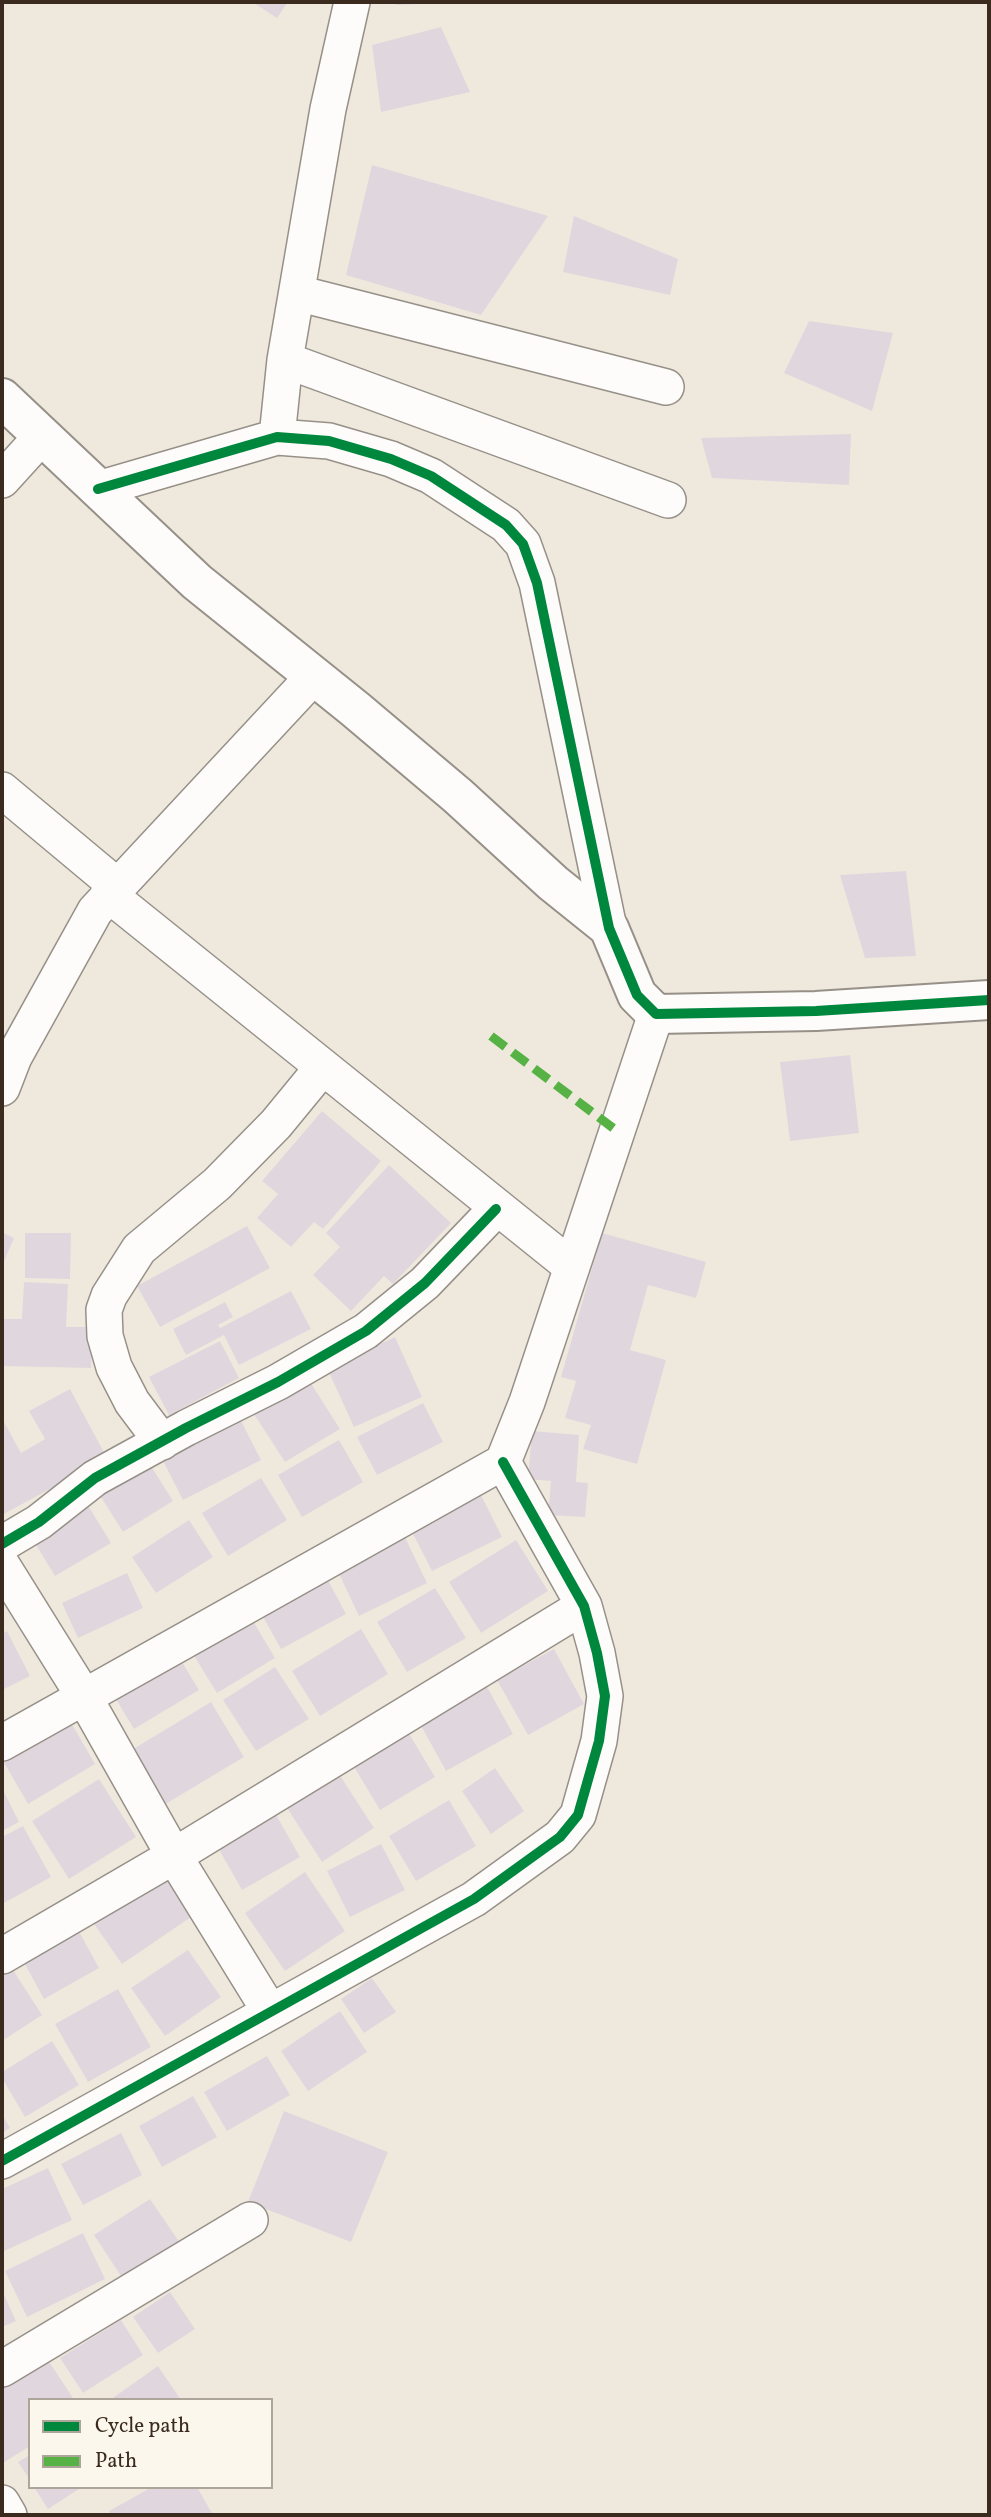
<!DOCTYPE html>
<html>
<head>
<meta charset="utf-8">
<style>
  body { margin:0 }
  #map { position:relative; width:991px; height:2517px; overflow:hidden; background:#efe9dd; font-family:Vollkorn,serif }
  canvas { display:block }
  .frame { position:absolute; inset:0; border:4px solid #3b2a1e; pointer-events:none }
  .legend { position:absolute; left:28px; top:2398px; width:245px; height:91px; box-sizing:border-box; background:#fbf7ec; border:2px solid #aea59a; margin:0; padding:9px 12px; list-style:none; font-size:21px; color:#3b2a1e }
  .legend li { display:flex; align-items:center; gap:14px; height:35px }
  .legend b { width:35px; border:2px solid #aea59a }
</style>
</head>
<body>
<div id="map">
<canvas width="991" height="2517"></canvas>
<div class="frame"></div>
<ul class="legend">
<li><b style="height:9px;background:#00873e"></b>Cycle path</li>
<li><b style="height:9px;background:#57b245"></b>Path</li>
</ul>
</div>
<script>
const c = document.querySelector('canvas').getContext('2d');
c.lineJoin = 'round';
function fill(path, color) { c.fillStyle = color; c.fill(path, 'evenodd'); }
const poly = rows => new Path2D(rows.map(r => 'M' + r).join(''));
function trace(path, color, width, dash) { c.strokeStyle = color; c.lineWidth = width; c.lineCap = dash ? 'butt' : 'round'; c.setLineDash(dash || []); c.stroke(path); }
fill(poly([
  [252,2,288,2,277,18],
  [396,2,416,2,416,4,396,5],
  [441,27,470,92,381,112,372,45],
  [372,165,548,216,481,315,346,275],
  [574,216,678,259,670,295,563,272],
  [809,321,893,333,872,411,784,373],
  [851,434,849,485,712,478,701,438],
  [906,871,916,956,865,958,840,875],
  [850,1055,859,1133,790,1141,780,1062],
  [322,1111,381,1161,323,1229,314,1222,291,1247,257,1218,278,1194,262,1181],
  [389,1165,451,1223,393,1284,384,1276,351,1311,313,1275,340,1247,326,1233],
  [247,1226,270,1268,160,1327,137,1286],
  [2,1232,14,1238,2,1266],
  [25,1233,71,1233,70,1279,25,1278],
  [602,1233,706,1262,696,1298,648,1285,630,1350,666,1360,637,1464,583,1449,591,1425,565,1418,576,1381,561,1377],
  [24,1282,68,1284,66,1327,92,1327,91,1368,2,1366,2,1319,22,1319],
  [291,1291,311,1329,239,1365,224,1335,186,1355,173,1329,225,1302,233,1317,218,1325,220,1328],
  [395,1337,422,1397,354,1427,327,1368],
  [220,1341,239,1378,169,1415,149,1377],
  [307,1377,340,1429,285,1462,252,1411],
  [70,1389,107,1458,2,1515,2,1423,4,1422,21,1453,45,1439,29,1411],
  [423,1403,443,1442,377,1475,357,1437],
  [236,1411,261,1460,183,1500,158,1451],
  [532,1431,579,1435,576,1482,588,1483,585,1517,548,1515,551,1481,528,1479],
  [339,1440,363,1482,302,1517,278,1475],
  [146,1458,173,1501,123,1532,96,1489],
  [261,1478,287,1520,228,1556,202,1513],
  [478,1489,502,1537,432,1571,408,1524],
  [86,1502,111,1543,55,1576,30,1535],
  [189,1520,213,1557,156,1593,132,1557],
  [402,1531,427,1583,359,1616,334,1563],
  [516,1540,548,1591,481,1633,449,1582],
  [322,1569,346,1614,281,1649,256,1604],
  [127,1573,143,1608,78,1638,62,1603],
  [435,1588,466,1638,407,1672,377,1622],
  [247,1611,275,1658,217,1693,188,1646],
  [361,1629,388,1674,320,1716,292,1671],
  [7,1631,30,1676,2,1690,2,1634],
  [554,1649,584,1704,528,1735,497,1680],
  [176,1652,199,1690,134,1729,111,1691],
  [275,1667,309,1719,256,1751,223,1700],
  [486,1685,513,1734,446,1771,419,1722],
  [211,1702,244,1757,164,1805,130,1751],
  [69,1719,95,1764,28,1804,2,1759],
  [408,1732,435,1777,380,1810,353,1765],
  [495,1768,524,1811,491,1834,462,1791],
  [339,1774,374,1828,322,1862,287,1808],
  [99,1779,136,1837,69,1879,32,1821],
  [2,1788,19,1822,2,1831],
  [449,1800,476,1846,416,1881,389,1836],
  [275,1813,300,1857,242,1890,217,1846],
  [23,1826,51,1877,2,1904,2,1837],
  [381,1844,405,1890,350,1917,327,1871],
  [165,1866,197,1913,122,1964,90,1918],
  [305,1872,345,1931,285,1971,245,1913],
  [76,1926,99,1968,44,1999,21,1957],
  [188,1950,221,1997,165,2036,131,1988],
  [13,1970,42,2015,2,2041,2,1977],
  [372,1978,396,2012,364,2033,341,1999],
  [118,1989,151,2047,88,2082,55,2024],
  [340,2011,367,2052,308,2091,281,2051],
  [52,2041,79,2085,25,2117,2,2078,2,2072],
  [267,2056,290,2095,227,2131,204,2092],
  [193,2096,217,2137,162,2167,139,2126],
  [284,2111,388,2152,351,2242,248,2202],
  [2,2114,10,2128,2,2133],
  [121,2133,142,2175,83,2205,61,2164],
  [48,2168,72,2220,2,2252,2,2189],
  [150,2199,180,2243,123,2279,94,2235],
  [83,2233,105,2279,27,2317,5,2271],
  [2,2290,16,2321,2,2327],
  [170,2292,195,2329,158,2353,133,2317],
  [121,2320,143,2355,83,2393,60,2358],
  [46,2357,73,2398,30,2400,30,2446,3,2463,2,2385],
  [158,2366,181,2400,110,2400],
  [30,2455,30,2480,18,2462],
  [34,2487,82,2487,48,2509],
  [152,2487,197,2487,213,2515,111,2515,109,2511]
]), '#e0d7de');
const minor = poly([
  [297,293,666,387],
  [285,360,668,500],
  [277,437,285,360,328,109,352,2],
  [2,480,42,436],
  [98,489,277,437,329,441,391,459,431,476,506,525,523,544,537,583,609,928],
  [2,790,117,886],
  [108,894,572,1267],
  [2,1088,14,1057,95,911,313,677],
  [162,1442,132,1402,114,1367,105,1336,104,1310,109,1296,139,1249,217,1184,276,1124,322,1068],
  [2,1544,39,1522,95,1478,186,1428,278,1382,366,1331,425,1283,496,1209],
  [2,1565,83,1695,174,1856,269,2010],
  [2,1743,503,1462,527,1402,656,1014],
  [2,1956,174,1856,584,1606],
  [2,2161,474,1899,560,1837,578,1815,599,1741,605,1696,597,1653,584,1606,503,1462],
  [2,2369,250,2220],
  [2,2503,9,2515]
]);
const tertiary = poly([
  [2,398,197,582,355,709,458,796,553,883,609,928,637,995,656,1014,816,1011,989,1000]
]);
trace(minor, '#969088', 38);
trace(tertiary, '#969088', 42);
trace(minor, '#fdfcfa', 35);
trace(tertiary, '#fdfcfa', 38);
trace(poly([
  [491,1036,617,1131]
]), '#57b245', 9, [18, 9]);
trace(poly([
  [98,489,277,437,329,441,391,459,431,476,506,525,523,544,537,583,609,928,637,995,656,1014,816,1011,989,1000],
  [2,1544,39,1522,95,1478,186,1428,278,1382,366,1331,425,1283,496,1209],
  [2,2161,474,1899,560,1837,578,1815,599,1741,605,1696,597,1653,584,1606,503,1462]
]), '#00873e', 10);
</script>
</body>
</html>
